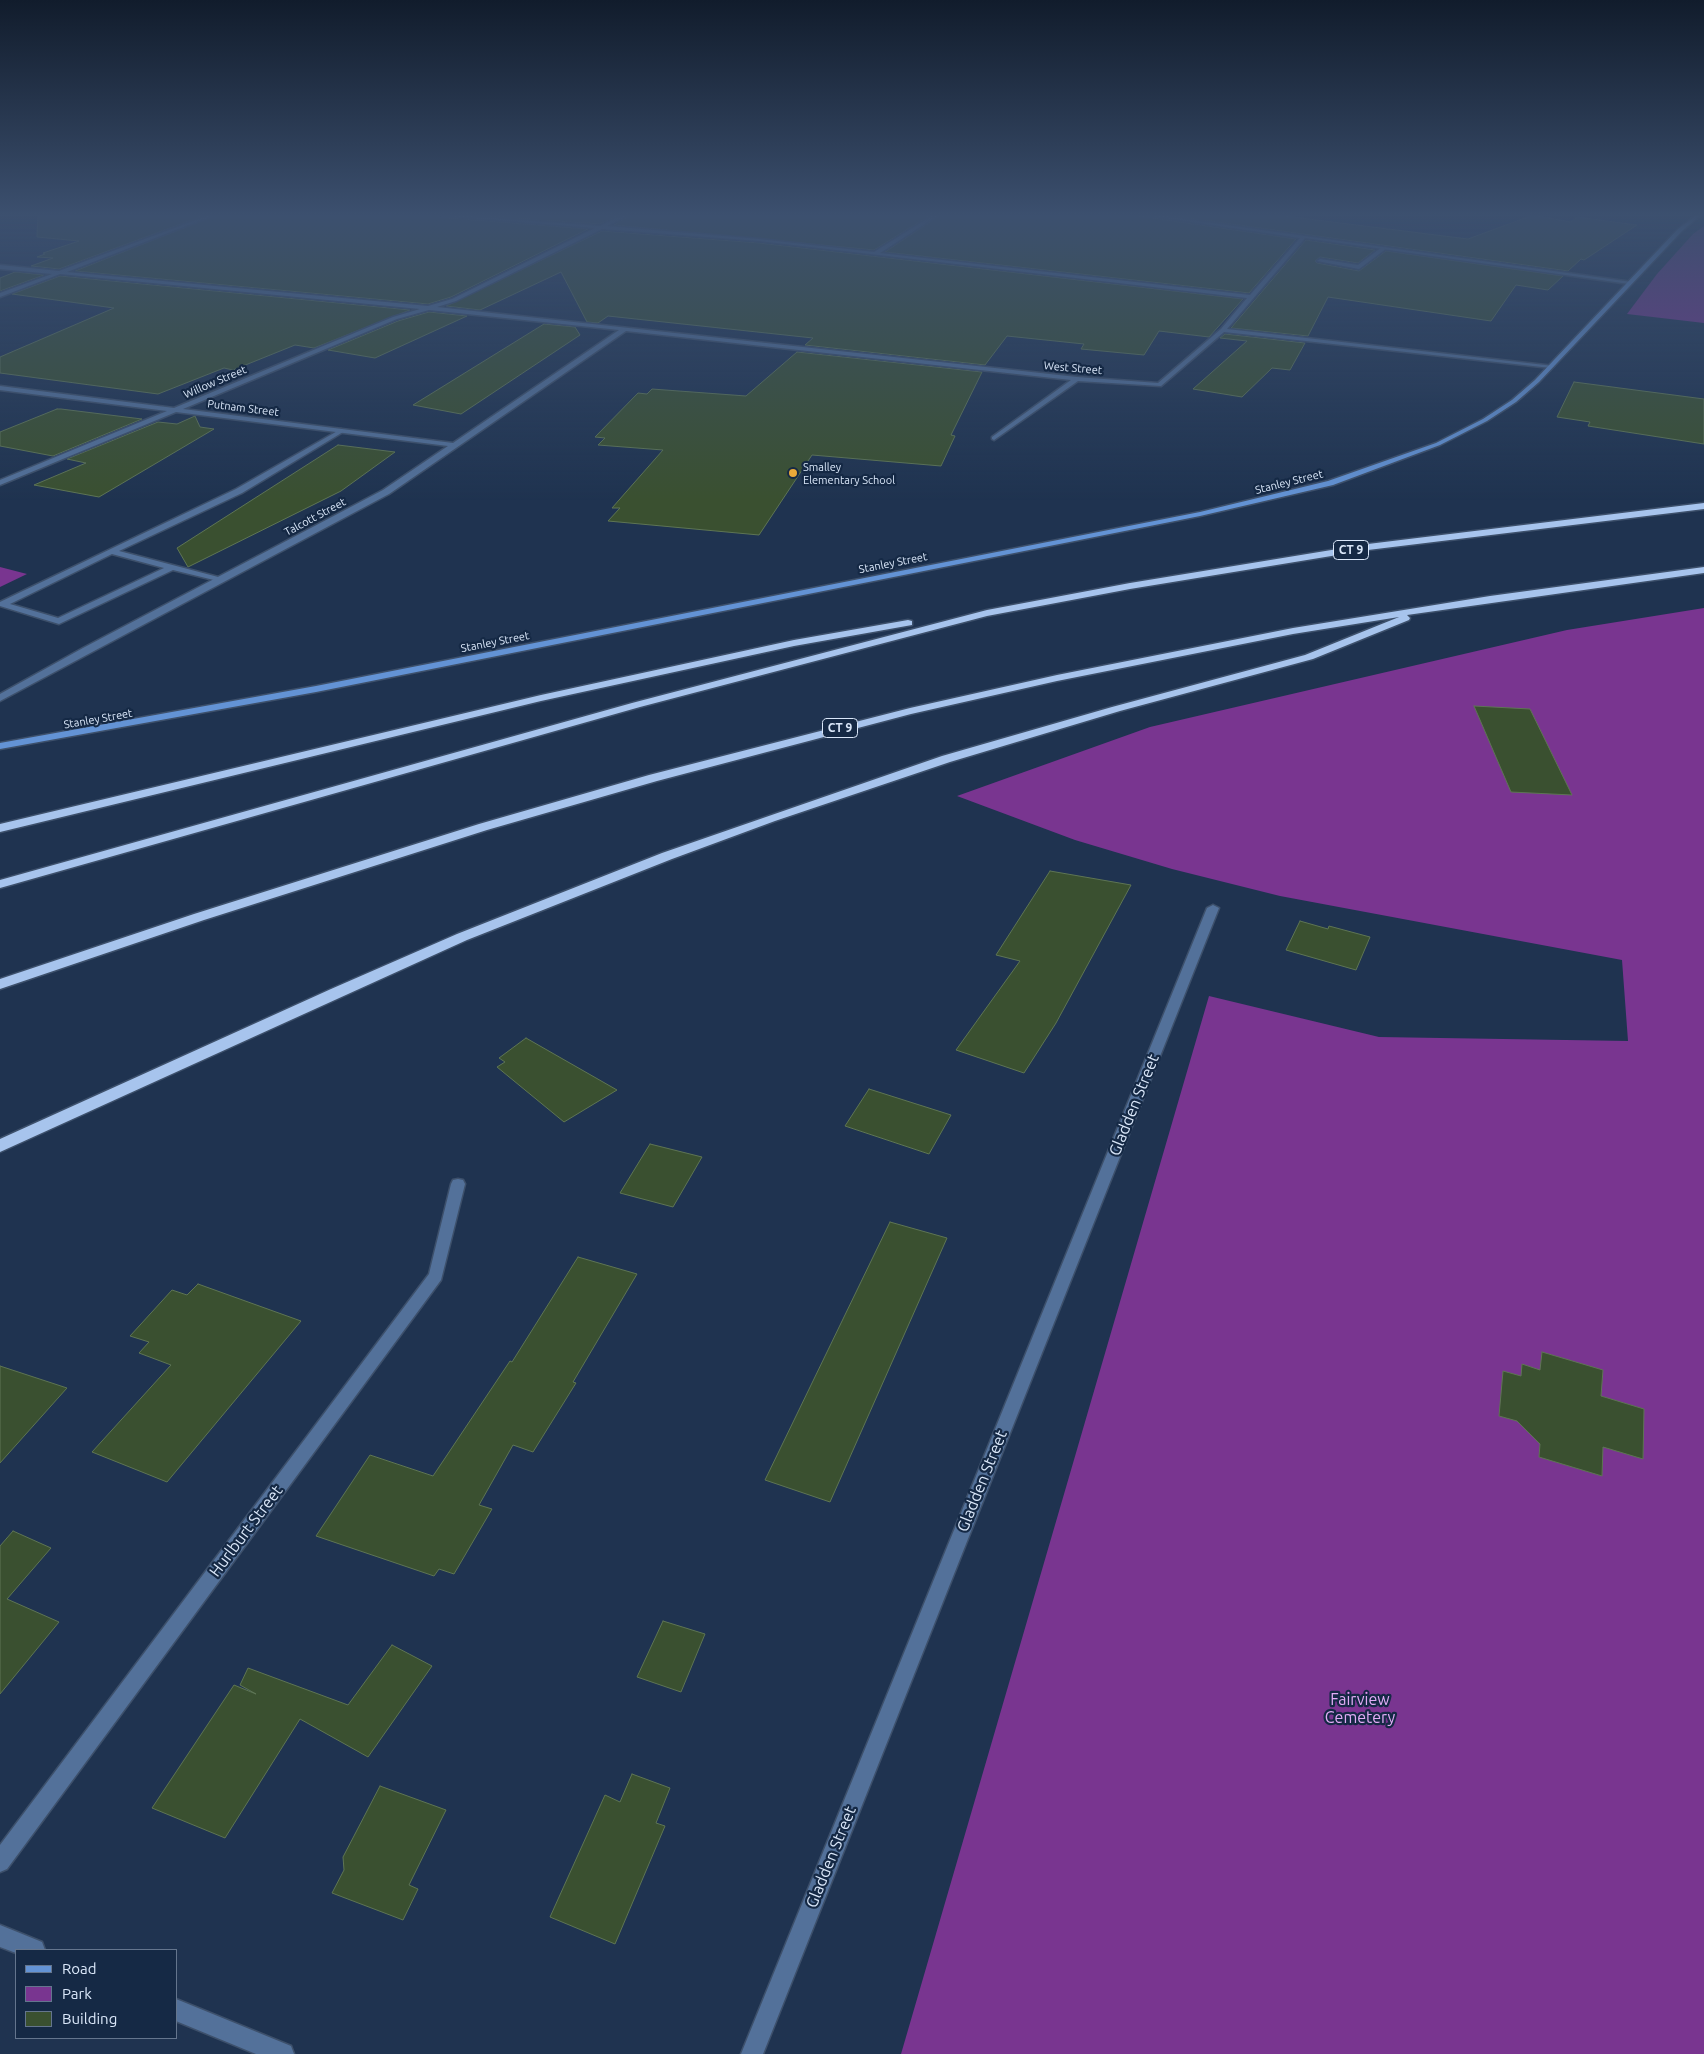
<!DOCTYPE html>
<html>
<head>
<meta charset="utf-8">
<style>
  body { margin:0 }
  #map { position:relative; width:1704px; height:2054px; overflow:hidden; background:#1f3350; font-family:Ubuntu,sans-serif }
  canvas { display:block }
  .legend { position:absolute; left:15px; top:1949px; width:162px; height:90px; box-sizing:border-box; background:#152945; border:1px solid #64758d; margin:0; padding:6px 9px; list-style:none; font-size:15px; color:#dae7f9 }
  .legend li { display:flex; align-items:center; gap:10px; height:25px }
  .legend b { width:25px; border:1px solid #64758d }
</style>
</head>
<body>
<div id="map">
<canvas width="1704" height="2054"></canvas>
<ul class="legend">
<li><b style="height:6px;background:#6393d5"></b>Road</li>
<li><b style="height:14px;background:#793590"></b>Park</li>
<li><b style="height:14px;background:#3a5030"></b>Building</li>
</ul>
</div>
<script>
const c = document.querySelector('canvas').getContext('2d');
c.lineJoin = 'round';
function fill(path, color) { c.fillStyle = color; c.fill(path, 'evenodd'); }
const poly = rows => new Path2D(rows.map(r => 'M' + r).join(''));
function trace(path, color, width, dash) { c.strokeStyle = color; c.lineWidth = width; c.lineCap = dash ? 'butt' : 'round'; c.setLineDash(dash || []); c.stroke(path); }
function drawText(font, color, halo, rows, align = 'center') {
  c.font = font + ' Ubuntu,sans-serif'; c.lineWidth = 4.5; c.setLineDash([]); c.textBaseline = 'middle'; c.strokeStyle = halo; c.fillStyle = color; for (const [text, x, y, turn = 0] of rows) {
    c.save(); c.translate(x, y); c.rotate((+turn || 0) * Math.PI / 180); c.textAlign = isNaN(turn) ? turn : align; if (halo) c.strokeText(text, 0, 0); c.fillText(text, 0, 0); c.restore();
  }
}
fill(poly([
  [1704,226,1704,323,1627,314,1657,274,1693,234],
  [0,567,27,574,0,587],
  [1704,608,1704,2054,901,2054,1209,996,1379,1037,1628,1041,1622,960,1280,896,1172,869,1075,840,957,796,1150,727,1567,630]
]), '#793590');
const building = poly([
  [38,214,208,214,59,269,31,266,53,258,37,257,45,254,43,253,79,241,37,237,38,214],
  [219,214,433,214,437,217,588,229,451,297,428,304,75,271,219,214],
  [456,214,621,214,600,224,456,214],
  [632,214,932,214,874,250,614,225,632,214],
  [942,214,1137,214,1139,216,1296,239,1249,293,885,252,942,214],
  [1159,214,1269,214,1468,239,1533,215,1571,222,1577,217,1637,225,1584,260,1581,259,1568,271,1159,214],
  [602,231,759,243,1243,299,1209,337,1159,331,1144,355,1081,349,1084,344,1007,336,985,365,805,345,813,338,608,316,598,323,587,322,561,272,480,310,446,306,602,231],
  [1306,240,1375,250,1358,263,1320,257,1315,261,1317,263,1359,271,1386,251,1563,276,1548,290,1516,285,1491,321,1328,297,1308,336,1231,328,1306,240],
  [15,272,44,275,0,291,0,278,15,272],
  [60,276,410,310,314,348,295,345,233,370,224,368,158,394,0,373,0,357,114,308,12,294,60,276],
  [429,312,467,316,375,358,328,350,398,321,429,312],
  [544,324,575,327,580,335,461,414,413,405,544,324],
  [1225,334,1305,343,1290,370,1272,368,1242,397,1193,389,1247,341,1220,338,1225,334],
  [797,352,982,372,951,435,955,436,941,466,812,455,759,535,608,521,620,508,612,508,663,450,598,445,605,438,595,437,638,393,647,394,652,389,746,396,797,352],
  [1574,382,1704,399,1704,444,1588,426,1590,422,1557,417,1574,382],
  [57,409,61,409,142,419,53,456,0,446,0,432,57,409],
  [195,416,200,427,214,429,99,497,34,485,86,463,67,459,158,422,177,424,195,416],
  [338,445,395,452,341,491,188,567,177,548,338,445],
  [1474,706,1530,709,1572,795,1511,792,1474,706],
  [1050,871,1131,885,1056,1023,1024,1073,956,1050,1020,961,996,955,1050,871],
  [1300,921,1328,929,1329,926,1370,937,1356,970,1286,950,1300,921],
  [526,1038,617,1090,564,1122,497,1067,505,1062,499,1058,526,1038],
  [869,1089,951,1115,929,1154,845,1126,869,1089],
  [650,1144,702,1157,673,1207,620,1193,650,1144],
  [890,1222,947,1238,830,1502,765,1480,890,1222],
  [578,1257,637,1274,573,1382,576,1383,533,1452,513,1445,479,1505,492,1509,454,1574,439,1569,434,1576,316,1536,370,1455,433,1476,510,1361,512,1362,578,1257],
  [198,1284,301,1321,167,1482,92,1452,171,1365,139,1353,149,1342,130,1336,172,1290,187,1295,198,1284],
  [1542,1352,1603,1370,1601,1396,1644,1409,1643,1459,1603,1447,1602,1476,1539,1457,1540,1444,1517,1421,1499,1416,1503,1371,1521,1376,1522,1364,1540,1370,1542,1352],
  [0,1366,67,1388,0,1463,0,1366],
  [13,1531,51,1548,7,1599,59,1622,0,1694,0,1546,13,1531],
  [663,1621,705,1634,681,1692,637,1677,663,1621],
  [392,1645,432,1666,368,1757,300,1719,225,1838,152,1808,234,1685,256,1694,240,1685,248,1668,348,1705,392,1645],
  [632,1774,670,1788,656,1823,665,1826,615,1944,550,1917,605,1795,620,1802,632,1774],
  [380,1786,446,1810,409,1885,418,1889,403,1920,332,1893,344,1870,343,1857,380,1786]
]);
fill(building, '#3a5030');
trace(building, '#5e7554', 1);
const service = poly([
  [1382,247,1387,248,1359,269,1317,261,1320,259,1358,265,1382,247],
  [341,429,343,430,343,432,242,493,119,551,222,578,222,582,173,570,59,624,0,606,0,602,236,489,341,429],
  [112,554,164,568,58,618,10,604,112,554]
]);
const minor = poly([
  [212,214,217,214,67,272,428,306,452,299,595,228,437,215,435,214,600,226,625,214,630,214,607,226,759,239,874,252,935,214,940,214,880,253,1250,295,1300,238,1139,214,1148,214,1632,282,1629,284,1305,238,1227,329,1554,366,1551,368,1224,332,1161,386,1078,381,994,440,992,439,992,437,1071,380,626,331,389,494,0,701,0,694,83,648,383,490,448,446,176,412,0,485,0,480,167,411,0,390,0,386,174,408,393,317,420,309,60,274,0,297,0,293,52,274,0,269,0,265,59,271,212,214],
  [602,229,759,241,1247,298,1221,329,1158,383,1077,377,437,307,456,301,602,229],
  [429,310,619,330,453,443,183,409,397,319,429,310],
  [1213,905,1219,908,763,2054,741,2054,1207,908,1213,905],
  [458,1179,463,1180,465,1184,441,1280,7,1869,0,1872,0,1845,429,1274,451,1184,453,1180,458,1179],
  [0,1925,42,1942,45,1950,16,1950,16,1953,0,1947,0,1925],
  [176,1999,291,2046,294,2054,256,2054,176,2021,176,1999]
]);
const secondary = poly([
  [1698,214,1702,214,1682,231,1539,382,1516,402,1487,421,1440,445,1333,485,1200,516,316,692,0,749,0,743,316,686,1200,512,1328,481,1436,443,1483,419,1512,400,1535,380,1678,229,1698,214]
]);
const motorway = poly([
  [1704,503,1704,509,1368,550,1130,589,987,616,640,707,0,888,0,880,632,703,987,610,1130,583,1368,544,1704,503],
  [1704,567,1704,573,1407,615,1410,618,1409,620,1313,659,1120,711,950,762,775,821,672,859,467,940,0,1152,0,1139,331,989,457,934,662,853,942,756,1112,707,1305,655,1399,617,1293,634,1057,681,911,714,657,781,487,830,204,920,0,989,0,979,194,914,479,824,649,775,910,708,1057,675,1293,628,1490,596,1704,567],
  [908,620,912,621,912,625,794,646,541,701,0,832,0,824,541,695,794,640,908,620]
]);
trace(service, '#3d506b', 3);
trace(minor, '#3d506b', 3);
trace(secondary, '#3d506b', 3);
trace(motorway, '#3d506b', 3);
fill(service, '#53719a');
fill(minor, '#53719a');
fill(secondary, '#6393d5');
fill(motorway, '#a7c4ed');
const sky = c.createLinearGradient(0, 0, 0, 501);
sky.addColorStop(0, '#111c2c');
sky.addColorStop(0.43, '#3c506f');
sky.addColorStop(1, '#3c506f00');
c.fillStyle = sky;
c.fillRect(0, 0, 1704, 501);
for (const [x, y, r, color] of [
  [793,473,5,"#ebaa39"]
]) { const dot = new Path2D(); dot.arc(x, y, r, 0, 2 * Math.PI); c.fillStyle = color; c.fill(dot); trace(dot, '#152945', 2); }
drawText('11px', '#dae7f9', '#152945', [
  ["West Street",1073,368,5],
  ["Willow Street",215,382,-23],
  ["Putnam Street",243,408,7],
  ["Stanley Street",1289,482,-14],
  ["Talcott Street",315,517,-28],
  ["Stanley Street",893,563,-11],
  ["Stanley Street",495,642,-11],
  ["Stanley Street",98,719,-10]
]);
drawText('11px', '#dae7f9', '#152945', [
  ["Smalley",803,467],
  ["Elementary School",803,480]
], 'left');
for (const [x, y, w] of [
  [1351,550,35],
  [840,728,35]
]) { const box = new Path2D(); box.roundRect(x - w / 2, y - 9.5, w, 19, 4); c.fillStyle = '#152945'; c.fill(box); trace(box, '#dae7f9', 1); }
drawText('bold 12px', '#dae7f9', null, [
  ["CT 9",1351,550],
  ["CT 9",840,728]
]);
drawText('16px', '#dae7f9', '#152945', [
  ["Gladden Street",1134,1105,-68],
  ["Gladden Street",982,1481,-68],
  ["Hurlburt Street",246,1531,-53],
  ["Gladden Street",831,1857,-68]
]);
drawText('16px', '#e2acf6', '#152945', [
  ["Fairview",1360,1700],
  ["Cemetery",1360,1718]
]);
</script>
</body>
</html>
